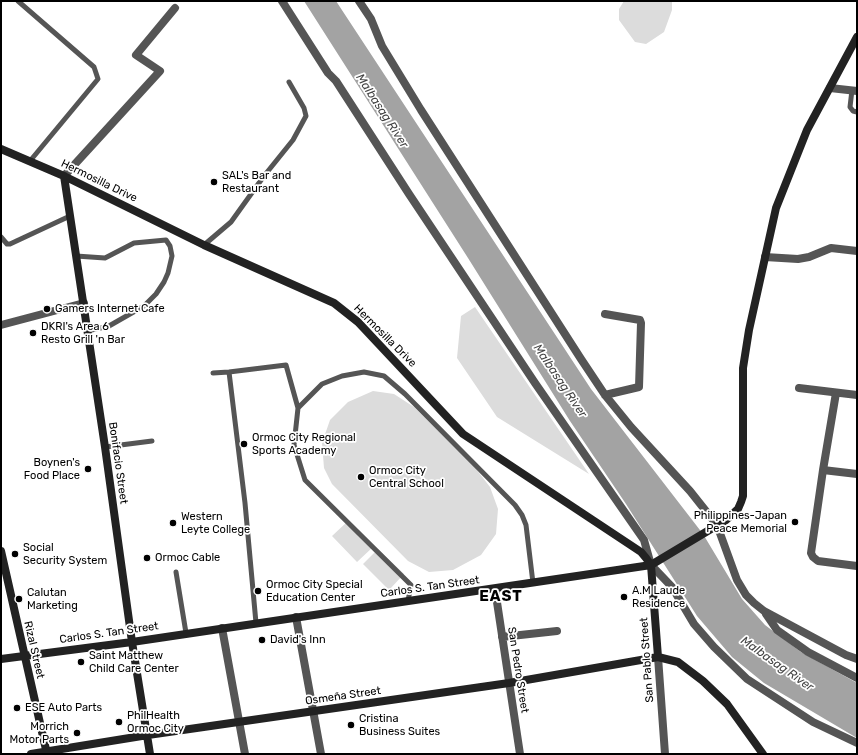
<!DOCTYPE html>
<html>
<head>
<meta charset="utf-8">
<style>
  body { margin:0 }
  #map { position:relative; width:858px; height:755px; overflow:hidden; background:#fff; font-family:Rubik,sans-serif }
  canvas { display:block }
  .frame { position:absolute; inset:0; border:2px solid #000; pointer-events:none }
</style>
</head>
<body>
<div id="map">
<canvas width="858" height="755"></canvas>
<div class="frame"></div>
</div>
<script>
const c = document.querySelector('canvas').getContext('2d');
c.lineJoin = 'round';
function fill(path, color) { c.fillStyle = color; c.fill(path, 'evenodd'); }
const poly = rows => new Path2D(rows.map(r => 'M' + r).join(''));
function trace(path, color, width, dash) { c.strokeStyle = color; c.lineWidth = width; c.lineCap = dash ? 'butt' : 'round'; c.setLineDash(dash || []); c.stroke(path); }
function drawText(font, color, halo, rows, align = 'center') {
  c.font = font + ' Rubik,sans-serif'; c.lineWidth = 3.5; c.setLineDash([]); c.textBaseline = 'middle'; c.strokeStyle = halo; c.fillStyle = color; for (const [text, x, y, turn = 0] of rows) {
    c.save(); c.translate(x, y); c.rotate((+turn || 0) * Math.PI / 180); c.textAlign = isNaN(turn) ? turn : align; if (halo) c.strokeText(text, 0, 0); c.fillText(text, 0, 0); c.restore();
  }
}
fill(poly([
  [624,1,672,1,672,10,664,32,646,44,635,42,619,20,619,9],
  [475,307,589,474,497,417,457,358,461,316],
  [373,391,394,394,414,407,473,465,490,487,498,509,496,534,481,555,453,570,429,572,408,561,332,484,324,468,322,443,330,420,348,402],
  [348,521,373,547,357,562,332,536],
  [378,549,404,574,389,590,363,564]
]), '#dcdcdc');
fill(poly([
  [304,1,336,1,591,389,703,534,742,599,765,625,801,652,857,683,857,738,764,683,732,657,697,616,626,504,570,421,468,258]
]), '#a3a3a3');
trace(poly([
  [18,1,94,67,98,79,30,161],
  [852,90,850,107,853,111,857,112],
  [1,237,7,244,10,244,70,216],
  [204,245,231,222,264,176,293,140,306,116,304,108,289,82],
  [76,256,105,258,134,243,166,240,170,246,172,256,168,273,164,282,156,294,144,306,109,326,87,331],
  [229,372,245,503,256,623],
  [213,373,229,372,286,365,298,408,294,445,305,480,411,585,408,601],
  [298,408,322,384,342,376,364,372,384,376,405,394,515,505,522,515,526,525,533,583],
  [105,447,152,441],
  [176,572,186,633]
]), '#555', 5);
trace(poly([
  [282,1,328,73,336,81,409,194,535,383,644,540,651,565,672,587,694,624,714,647,747,679,813,722,857,743],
  [359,1,371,19,382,46,421,110,581,359,605,395,631,427,690,491,717,525,737,580,746,595,754,603,764,611,846,655,857,659],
  [830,88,857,91],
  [64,176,160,71,136,55,175,8],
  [765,257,798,259,809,257,831,248,857,251],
  [1,325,84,303],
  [799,388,857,395],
  [836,393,823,470,811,553,813,557,818,561,857,566],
  [605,395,639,387,641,323,640,320,605,314],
  [823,470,857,474],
  [495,589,520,754],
  [766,614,777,630,808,652,857,678],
  [296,617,321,754],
  [222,628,245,754],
  [502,637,557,631],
  [658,657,665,754]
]), '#555', 8);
trace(poly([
  [1,149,64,176,204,245,334,303,358,322,463,434,641,552,646,558,651,565,658,657],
  [64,176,105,447,132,642,150,754],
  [1,551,47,754],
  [1,659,132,642,651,565,726,520,738,509,741,502,743,496,743,368,749,330,776,208,807,130,857,37],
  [31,754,148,735,509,683,658,657,678,662,703,681,727,704,763,754]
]), '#222', 8);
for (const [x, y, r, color] of [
  [214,182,4,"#000"],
  [47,309,4,"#000"],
  [33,333,4,"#000"],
  [244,444,4,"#000"],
  [88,469,4,"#000"],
  [361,477,4,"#000"],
  [795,522,4,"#000"],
  [173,523,4,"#000"],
  [15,554,4,"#000"],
  [147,558,4,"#000"],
  [258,591,4,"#000"],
  [624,597,4,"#000"],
  [19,599,4,"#000"],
  [262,640,4,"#000"],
  [81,662,4,"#000"],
  [17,708,4,"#000"],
  [119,722,4,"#000"],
  [351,725,4,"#000"],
  [77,733,4,"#000"]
]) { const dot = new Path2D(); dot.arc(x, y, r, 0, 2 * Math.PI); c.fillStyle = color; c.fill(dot); trace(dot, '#fff', 1.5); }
drawText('11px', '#000', '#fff', [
  ["SAL's Bar and",222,176],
  ["Restaurant",222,189],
  ["Gamers Internet Cafe",55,309],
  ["DKRI's Area 6",41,327],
  ["Resto Grill 'n Bar",41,340],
  ["Ormoc City Regional",252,438],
  ["Sports Academy",252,451],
  ["Boynen's",80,463,"right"],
  ["Food Place",80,476,"right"],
  ["Ormoc City",369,471],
  ["Central School",369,484],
  ["Philippines-Japan",787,516,"right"],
  ["Peace Memorial",787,529,"right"],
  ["Western",181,517],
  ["Leyte College",181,530],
  ["Social",23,548],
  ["Security System",23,561],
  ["Ormoc Cable",155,558],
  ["Ormoc City Special",266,585],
  ["Education Center",266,598],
  ["A.M Laude",632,591],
  ["Residence",632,604],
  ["Calutan",27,593],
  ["Marketing",27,606],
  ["David's Inn",270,640],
  ["Saint Matthew",89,656],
  ["Child Care Center",89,669],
  ["ESE Auto Parts",25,708],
  ["PhilHealth",127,716],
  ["Ormoc City",127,729],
  ["Cristina",359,719],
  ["Business Suites",359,732],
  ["Morrich",69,727,"right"],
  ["Motor Parts",69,740,"right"]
], 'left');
drawText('11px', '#000', '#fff', [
  ["Hermosilla Drive",99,181,26],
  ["Hermosilla Drive",385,336,45],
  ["Bonifacio Street",118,463,82],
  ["Carlos S. Tan Street",430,587,-8],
  ["Carlos S. Tan Street",109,633,-8],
  ["Rizal Street",34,650,77],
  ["San Pablo Street",647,660,-94],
  ["San Pedro Street",518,670,81],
  ["Osmeña Street",343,696,-8]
]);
drawText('italic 12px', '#444', '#fff', [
  ["Malbasag River",382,111,57],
  ["Malbasag River",560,381,56],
  ["Malbasag River",777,664,35]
]);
c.letterSpacing = '1px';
drawText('bold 15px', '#000', '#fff', [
  ["EAST",501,597]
]);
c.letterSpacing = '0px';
</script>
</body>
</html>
